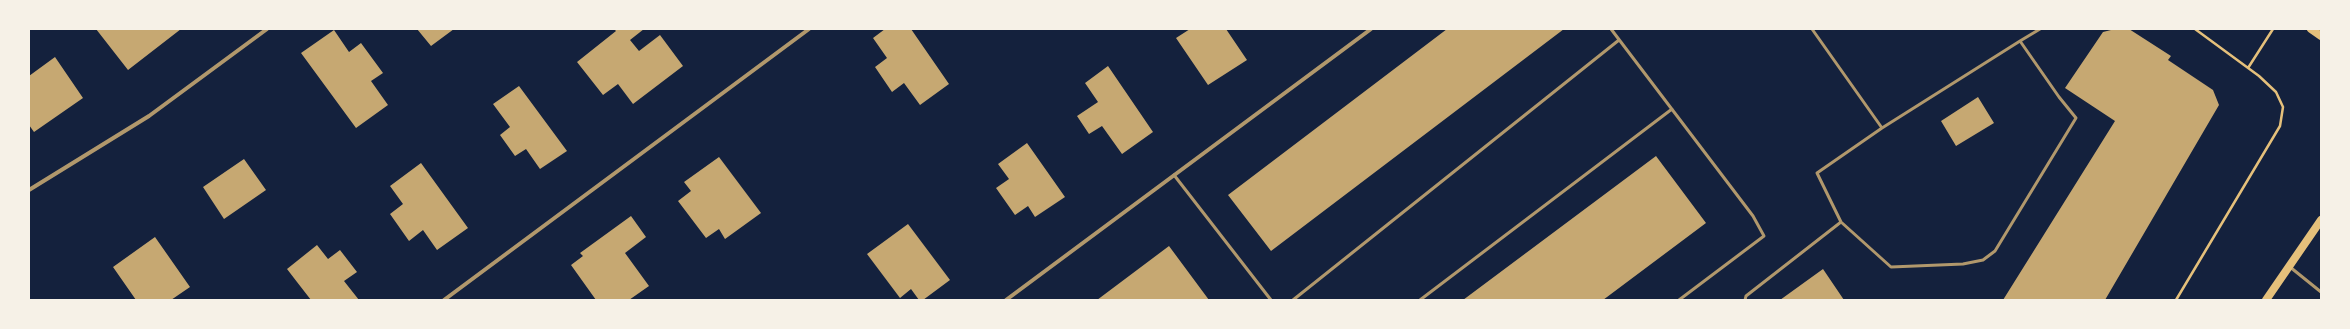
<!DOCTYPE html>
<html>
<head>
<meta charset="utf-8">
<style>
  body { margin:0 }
  #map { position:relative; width:2350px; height:329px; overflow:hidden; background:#14213d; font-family:Rubik,sans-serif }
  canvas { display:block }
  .frame { position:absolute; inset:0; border:30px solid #f6f1e7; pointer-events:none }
</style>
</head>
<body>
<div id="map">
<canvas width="2350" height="329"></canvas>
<div class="frame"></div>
</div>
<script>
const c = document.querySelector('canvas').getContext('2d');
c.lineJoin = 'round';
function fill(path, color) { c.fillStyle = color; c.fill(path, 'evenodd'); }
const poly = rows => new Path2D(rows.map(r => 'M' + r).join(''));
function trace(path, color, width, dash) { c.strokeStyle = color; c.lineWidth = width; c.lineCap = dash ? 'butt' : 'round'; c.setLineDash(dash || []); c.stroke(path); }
fill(poly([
  [96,29,181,29,128,70],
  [417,29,454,29,431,46],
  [614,29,644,29,630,40,639,51,660,35,683,66,633,104,618,84,603,95,577,62,616,31],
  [885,29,911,29,949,84,920,105,904,83,892,92,875,67,887,58,873,38],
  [1190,29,1226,29,1247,60,1208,85,1176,38],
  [1447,29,1564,29,1271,251,1228,195],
  [2115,29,2129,29,2171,56,2168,60,2213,90,2219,105,2105,300,2003,300,2115,121,2065,88,2103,32],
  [334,30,349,52,361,43,383,73,371,81,388,105,356,128,301,53],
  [55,57,83,98,34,132,29,125,29,76],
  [1108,66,1153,132,1122,154,1102,126,1089,134,1077,116,1098,102,1085,83],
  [519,86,567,151,540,169,526,149,515,156,500,135,510,127,493,104],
  [1978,97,1994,123,1956,146,1941,121],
  [1027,143,1065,197,1035,217,1028,206,1015,215,996,188,1009,179,998,164],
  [1656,156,1706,223,1603,300,1463,300],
  [719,157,761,213,725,239,719,229,706,238,678,201,691,191,684,182],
  [244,159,266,190,224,219,203,187],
  [421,163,468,228,437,250,423,230,409,241,390,214,403,204,390,186],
  [631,216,646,237,625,253,649,286,629,300,596,300,571,265,583,256,580,253],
  [908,224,950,280,923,300,919,300,911,289,900,298,867,254],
  [155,237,190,287,171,300,136,300,113,267],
  [317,245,328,259,340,250,357,272,344,281,359,300,311,300,297,282,287,269],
  [1169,246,1209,300,1097,300],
  [1823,269,1844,300,1780,300]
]), '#c6a872');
trace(poly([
  [2248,68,2273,29],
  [2176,300,2280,126,2283,107,2276,92,2259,76,2195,29]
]), '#e5c07b', 2.5);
trace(poly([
  [1611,29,1753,216,1764,236,1679,300],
  [1812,29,1882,128],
  [2020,41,2059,97,2076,118,1995,251,1983,260,1963,264,1891,267,1841,222,1817,173,1882,128,2020,41,2040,29],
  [1174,175,1271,300],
  [2290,267,2321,292],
  [1293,300,1619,40],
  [1420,300,1672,109],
  [1745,300,1746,296,1841,222]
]), '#b1986c', 3);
trace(poly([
  [29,190,149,116,267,29],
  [444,300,809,29],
  [1006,300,1371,29]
]), '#b1986c', 4);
trace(poly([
  [2311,29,2321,36],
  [2266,300,2321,220]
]), '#e5c07b', 8);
</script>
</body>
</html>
